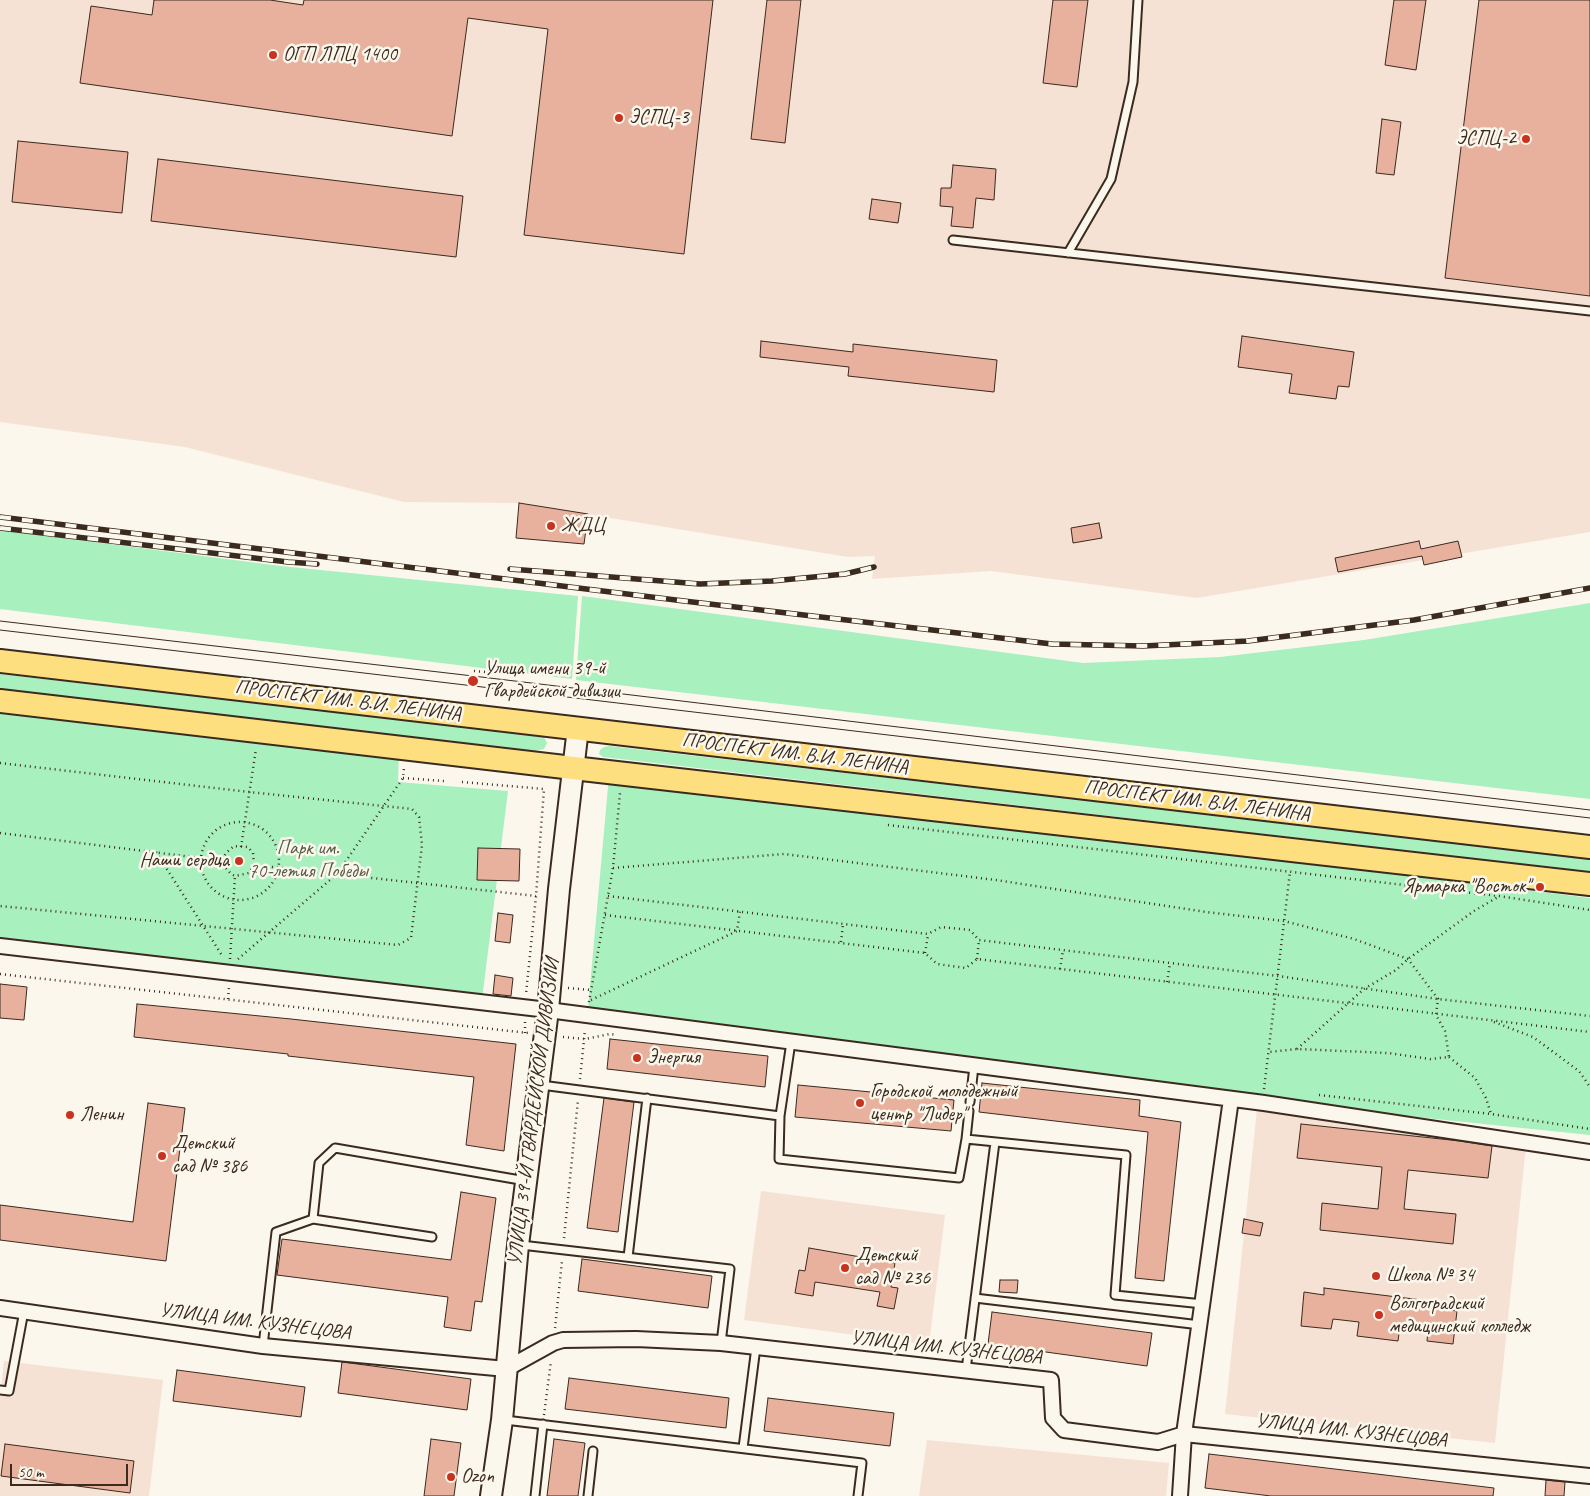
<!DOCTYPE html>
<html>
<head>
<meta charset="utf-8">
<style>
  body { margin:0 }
  #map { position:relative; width:1590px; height:1496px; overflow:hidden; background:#fbf7ec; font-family:Caveat,sans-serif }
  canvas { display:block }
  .scale { position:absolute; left:10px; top:1464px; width:118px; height:22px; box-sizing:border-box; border:2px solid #3b2a1e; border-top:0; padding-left:6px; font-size:15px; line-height:18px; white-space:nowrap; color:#3b2a1e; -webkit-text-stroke:4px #fbf7ec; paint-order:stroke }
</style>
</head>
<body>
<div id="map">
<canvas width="1590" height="1496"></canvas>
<div class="scale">50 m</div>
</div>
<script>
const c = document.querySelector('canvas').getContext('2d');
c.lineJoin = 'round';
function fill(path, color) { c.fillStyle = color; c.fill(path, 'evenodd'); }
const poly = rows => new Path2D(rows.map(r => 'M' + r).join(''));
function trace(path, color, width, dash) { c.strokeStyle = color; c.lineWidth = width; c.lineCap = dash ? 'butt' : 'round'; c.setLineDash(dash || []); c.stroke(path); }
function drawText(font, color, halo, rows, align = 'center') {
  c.font = font + ' Caveat,sans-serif'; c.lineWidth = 5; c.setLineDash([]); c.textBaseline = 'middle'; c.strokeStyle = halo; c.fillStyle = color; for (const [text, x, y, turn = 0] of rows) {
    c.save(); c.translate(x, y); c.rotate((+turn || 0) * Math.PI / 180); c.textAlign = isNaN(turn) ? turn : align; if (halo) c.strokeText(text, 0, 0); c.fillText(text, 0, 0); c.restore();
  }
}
fill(poly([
  [0,0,1590,0,1590,532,1197,598,991,571,872,579,875,556,848,557,519,503,404,502,185,447,0,422],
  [1257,1109,1527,1137,1495,1443,1225,1414],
  [761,1191,945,1215,929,1345,744,1320],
  [4,1361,163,1380,149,1496,0,1496,0,1398],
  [927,1440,1169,1463,1166,1496,919,1496]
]), '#f5e2d5');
fill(poly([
  [0,530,281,566,578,596,572,679,0,609],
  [582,596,1083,663,1220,657,1364,640,1590,603,1590,799,576,680],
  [0,674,532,735,544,737,547,743,544,749,534,751,0,689],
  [0,707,399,752,398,782,508,791,482,1000,0,943],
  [609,746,1590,858,1590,872,603,757,599,754,600,750,604,747],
  [609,776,1590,898,1590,1135,1233,1098,588,1008]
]), '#a8f0be');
const building = poly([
  [154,0,270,0,303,5,304,0,713,0,684,254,524,235,548,29,468,18,452,136,80,83,91,6,152,15,154,0],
  [767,0,801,0,785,143,751,139,767,0],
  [1053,0,1088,0,1077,87,1043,83,1053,0],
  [1394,0,1426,0,1416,70,1385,65,1394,0],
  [1479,0,1590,0,1590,296,1445,278,1479,0],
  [1382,119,1401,122,1394,175,1376,173,1382,119],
  [18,141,128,152,122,213,12,202,18,141],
  [158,159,463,196,456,257,151,221,158,159],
  [953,165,996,169,994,200,976,198,973,228,951,226,953,207,940,206,941,188,951,188,953,165],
  [872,199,901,203,898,223,869,219,872,199],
  [1242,336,1354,352,1349,387,1338,386,1336,399,1289,393,1292,374,1238,367,1242,336],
  [761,341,853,352,853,344,997,360,994,392,848,376,849,367,760,357,761,341],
  [519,503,588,514,584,544,516,538,519,503],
  [1099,523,1102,538,1073,543,1071,528,1099,523],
  [1419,541,1421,549,1458,541,1462,557,1424,565,1422,556,1338,572,1335,558,1419,541],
  [478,848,520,849,519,881,477,880,478,848],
  [498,913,513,915,510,943,495,941,498,913],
  [495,975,513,978,511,996,493,994,495,975],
  [0,984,27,987,24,1020,0,1018,0,984],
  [137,1004,291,1019,516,1044,504,1151,466,1145,474,1077,288,1056,288,1054,134,1037,137,1004],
  [610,1039,768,1056,765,1087,607,1069,610,1039],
  [982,1083,1140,1100,1139,1116,1181,1122,1164,1281,1135,1278,1148,1132,979,1112,982,1083],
  [798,1085,954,1100,951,1131,795,1117,798,1085],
  [604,1098,634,1102,618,1232,587,1228,604,1098],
  [148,1103,185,1108,166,1261,0,1240,0,1205,133,1222,148,1103],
  [1301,1124,1460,1141,1492,1146,1488,1178,1408,1170,1404,1209,1456,1214,1453,1244,1320,1230,1322,1203,1378,1209,1382,1167,1297,1158,1301,1124],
  [461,1192,496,1198,482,1302,475,1301,471,1331,444,1327,448,1297,277,1275,282,1239,451,1260,461,1192],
  [1244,1219,1263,1223,1260,1236,1242,1233,1244,1219],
  [809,1248,895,1263,891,1287,898,1288,894,1309,877,1306,880,1292,815,1282,813,1296,795,1293,799,1270,805,1271,809,1248],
  [582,1259,712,1276,708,1308,578,1291,582,1259],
  [1000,1280,1018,1280,1017,1293,999,1292,1000,1280],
  [1324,1288,1438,1302,1438,1308,1457,1311,1453,1344,1427,1341,1428,1330,1400,1326,1398,1341,1357,1336,1359,1322,1333,1319,1331,1329,1301,1326,1304,1292,1324,1295,1324,1288],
  [992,1312,1152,1333,1147,1366,988,1344,992,1312],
  [342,1362,471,1379,467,1410,338,1393,342,1362],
  [177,1370,305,1387,301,1417,173,1401,177,1370],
  [569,1378,729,1398,726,1428,565,1409,569,1378],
  [768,1398,894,1413,890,1446,764,1431,768,1398],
  [431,1439,461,1443,454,1496,424,1496,431,1439],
  [554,1439,585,1443,578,1496,547,1496,554,1439],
  [5,1444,134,1461,130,1493,1,1476,5,1444],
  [1209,1454,1494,1488,1493,1496,1271,1496,1205,1488,1209,1454],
  [1546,1480,1565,1482,1564,1496,1545,1496,1546,1480]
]);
fill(building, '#e8b19e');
trace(building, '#3b2a1e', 1);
const service = poly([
  [953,240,1590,311],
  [1068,253,1111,179,1133,82,1138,0],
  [541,1085,780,1116,779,1159,959,1178,966,1139,1126,1155,1115,1295,1203,1304],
  [970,1102,974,1066],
  [780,1116,791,1042],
  [966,1139,969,1111],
  [313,1219,432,1237],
  [521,1245,730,1269,721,1343],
  [628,1257,647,1098],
  [975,1298,1200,1325],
  [263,1346,276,1232,313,1219,319,1163,335,1148,526,1181],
  [966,1370,995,1142],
  [0,1390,9,1391,24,1311],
  [505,1420,862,1463,858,1496],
  [743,1448,756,1347],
  [535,1496,543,1424],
  [588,1496,593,1451]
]);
const minor = poly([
  [0,946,548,1010,1264,1103,1590,1152],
  [0,1308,263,1346,506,1369,553,1343,563,1340,636,1339,721,1343,1051,1380,1053,1418,1064,1430,1158,1442,1184,1434,1590,1476],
  [1180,1496,1184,1434,1231,1099]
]);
const secondary = poly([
  [491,1496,502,1420,518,1245,548,1010,559,889,578,728]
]);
const primary = poly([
  [0,661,1590,847],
  [0,701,573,768,1590,884]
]);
trace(service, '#3b2a1e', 11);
trace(minor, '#3b2a1e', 18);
trace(secondary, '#3b2a1e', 24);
trace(primary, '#3b2a1e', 26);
trace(poly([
  [474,671,510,674],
  [0,763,249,792,412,809,419,817,422,845,411,938,398,945,0,906],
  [403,778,444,781],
  [462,782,544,789,536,896,526,994],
  '201 861a39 39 0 1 1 78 0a39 39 0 1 1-78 0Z',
  [888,825,1499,896,1590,910],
  [0,833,224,861],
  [241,847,256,749],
  [156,852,223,957],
  [254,865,249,873,235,876,231,874,225,867,223,858,227,852,234,846,248,847,253,853,254,865,536,896],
  [613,868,784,854,996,880,1206,912,1284,921,1354,939,1408,959,1438,999,1436,1015,1445,1031,1449,1057,1430,1059,1388,1053,1297,1049,1269,1052],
  [608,896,928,934,941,927,970,930,979,940,1278,976,1438,999,1590,1016],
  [605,915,925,953,937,964,966,968,977,959,1590,1032],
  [841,942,843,924],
  [925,953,928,935],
  [230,959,235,876],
  [238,959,337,874,403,778,404,768],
  [977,959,979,940],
  [1060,969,1063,950],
  [0,974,528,1033],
  [1167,982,1170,963],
  [568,988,591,990],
  [228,999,229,987],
  [591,1000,737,931,740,911],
  [589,1002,613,868,620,793],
  [1494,1022,1533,1037,1579,1071,1590,1087],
  [525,1033,525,1022],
  [563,1037,585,1039,610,1034,617,1035],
  [1297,1049,1364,989,1396,970,1408,959,1474,911,1498,897],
  [1449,1057,1475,1078,1486,1098,1491,1114],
  [580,1079,585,1030],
  [1264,1089,1290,872],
  [1319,1095,1491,1114,1590,1129],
  [564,1238,578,1100],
  [555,1328,562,1261],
  [544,1415,551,1361]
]), '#3b2a1e', 2.5, [1, 4]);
trace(service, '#fbf7ec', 7);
trace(minor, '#fbf7ec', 14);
trace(secondary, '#fbf7ec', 20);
trace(primary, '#fedf80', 22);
trace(poly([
  [0,621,473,676,1590,810],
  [0,630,1590,818]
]), '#3b2a1e', 1);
const rail = poly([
  [0,517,684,601,1052,644,1143,646,1248,641,1414,620,1590,588],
  [0,528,288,562,317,564],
  [510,569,700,584,772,581,845,574,874,567]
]);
trace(rail, '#3b2a1e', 5.5);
trace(rail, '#fbf7ec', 4, [11]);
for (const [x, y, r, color] of [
  [273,55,5,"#c8321e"],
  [619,118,5,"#c8321e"],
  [1526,139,5,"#c8321e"],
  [551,526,5,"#c8321e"],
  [473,681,6,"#c8321e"],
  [239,861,5,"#c8321e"],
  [1540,887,5,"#c8321e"],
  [637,1058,5,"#c8321e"],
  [860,1103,5,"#c8321e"],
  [70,1115,5,"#c8321e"],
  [162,1156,5,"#c8321e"],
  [845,1268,5,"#c8321e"],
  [1376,1276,5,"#c8321e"],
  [1379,1315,5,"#c8321e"],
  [451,1477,5,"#c8321e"]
]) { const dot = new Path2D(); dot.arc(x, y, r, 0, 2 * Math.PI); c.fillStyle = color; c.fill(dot); trace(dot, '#fbf7ec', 2); }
drawText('20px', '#3b2a1e', '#fbf7ec', [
  ["ОГП ЛПЦ 1400",283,55],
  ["ЭСПЦ-3",629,118],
  ["ЭСПЦ-2",1516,139,"right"],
  ["ЖДЦ",561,526],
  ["Улица имени 39-й",484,669],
  ["Гвардейской дивизии",484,692],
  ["Наши сердца",229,861,"right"],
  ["Ярмарка \"Восток\"",1530,887,"right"],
  ["Энергия",647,1058],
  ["Городской молодежный",870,1092],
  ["центр \"Лидер\"",870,1115],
  ["Ленин",80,1115],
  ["Детский",172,1144],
  ["сад № 386",172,1167],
  ["Детский",855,1256],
  ["сад № 236",855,1279],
  ["Школа № 34",1386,1276],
  ["Волгоградский",1389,1304],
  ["медицинский колледж",1389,1327],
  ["Ozon",461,1477]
], 'left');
drawText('20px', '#3b2a1e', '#fbf7ec', [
  ["ПРОСПЕКТ ИМ. В.И. ЛЕНИНА",348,701,7],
  ["ПРОСПЕКТ ИМ. В.И. ЛЕНИНА",795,754,7],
  ["ПРОСПЕКТ ИМ. В.И. ЛЕНИНА",1197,801,7],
  ["УЛИЦА 39-Й ГВАРДЕЙСКОЙ ДИВИЗИИ",534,1112,-83],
  ["УЛИЦА ИМ. КУЗНЕЦОВА",255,1322,7],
  ["УЛИЦА ИМ. КУЗНЕЦОВА",946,1348,6],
  ["УЛИЦА ИМ. КУЗНЕЦОВА",1351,1431,6]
]);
drawText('20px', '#565c46', '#fbf7ec', [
  ["Парк им.",308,849],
  ["70-летия Победы",308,872]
]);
</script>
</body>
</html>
